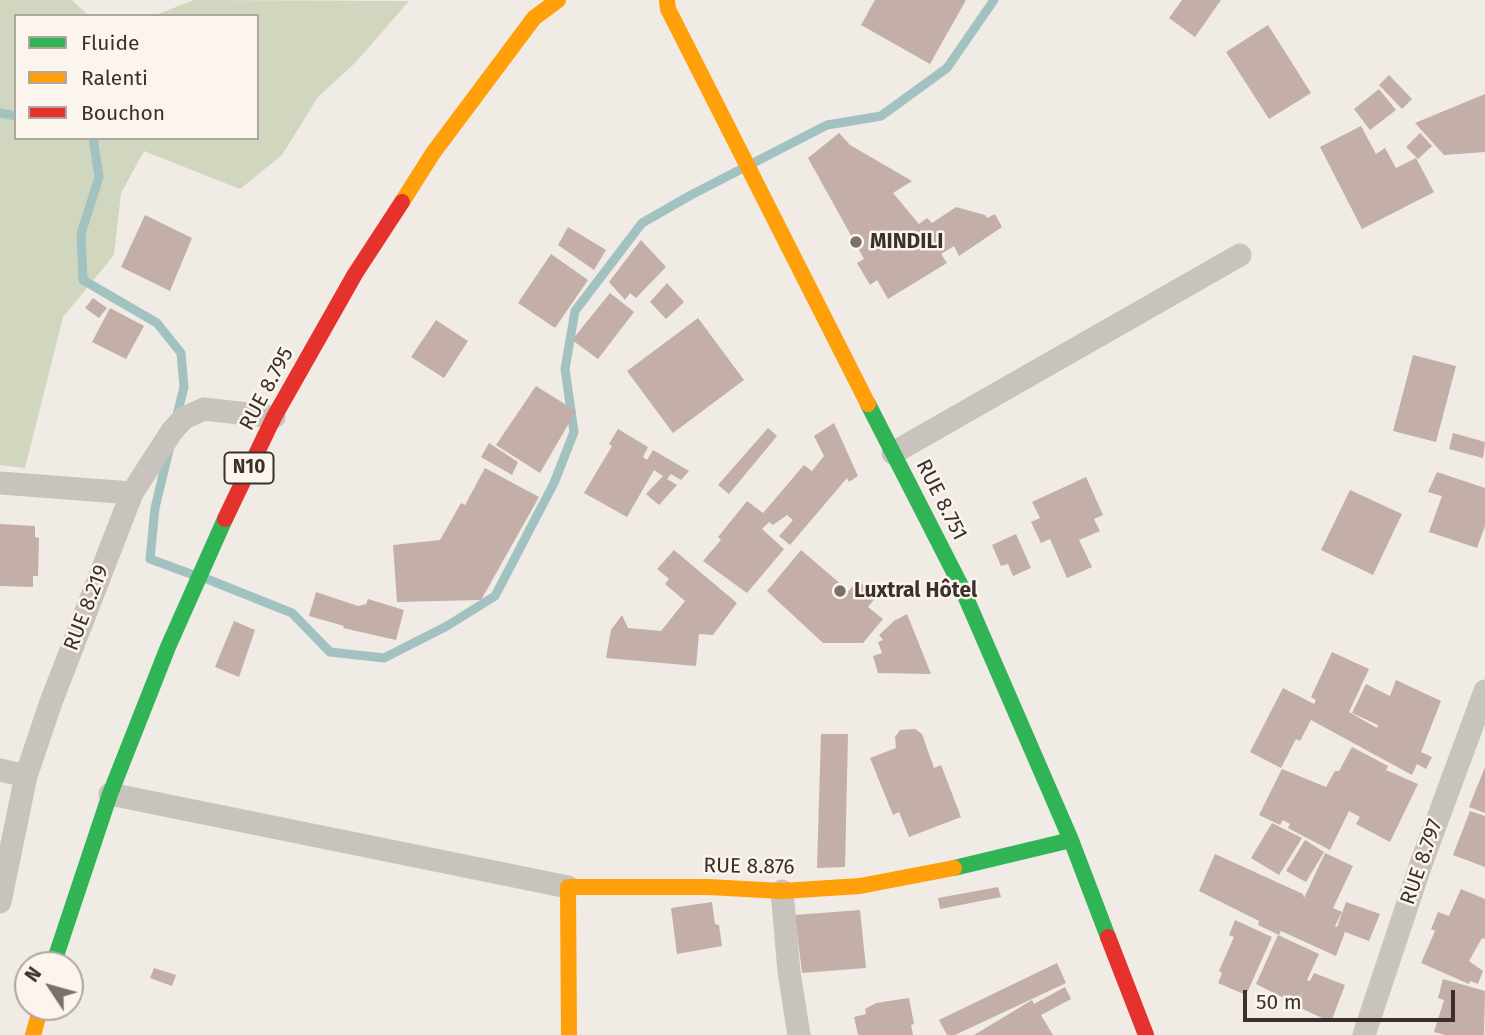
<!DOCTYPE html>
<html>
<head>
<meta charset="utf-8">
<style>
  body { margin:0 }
  #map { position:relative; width:1485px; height:1035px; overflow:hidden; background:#f0ebe5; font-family:"Fira Sans",sans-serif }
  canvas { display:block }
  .legend { position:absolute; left:14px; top:14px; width:245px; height:126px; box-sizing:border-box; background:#fbf5ee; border:2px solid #aea6a0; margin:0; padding:9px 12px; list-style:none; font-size:21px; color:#3b302b }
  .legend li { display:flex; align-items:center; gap:14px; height:35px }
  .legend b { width:35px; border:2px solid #aea6a0 }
  .north { position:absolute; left:14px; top:951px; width:70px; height:70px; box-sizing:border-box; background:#fbf5ee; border:2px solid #aea6a0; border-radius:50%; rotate:306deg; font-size:19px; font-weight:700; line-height:28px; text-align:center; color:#3b302b }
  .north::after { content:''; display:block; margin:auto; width:24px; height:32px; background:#7a716c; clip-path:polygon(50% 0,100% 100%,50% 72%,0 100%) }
  .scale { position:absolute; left:1243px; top:990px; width:212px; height:32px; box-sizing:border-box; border:4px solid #3b302b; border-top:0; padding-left:9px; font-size:21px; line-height:24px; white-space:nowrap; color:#3b302b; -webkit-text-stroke:5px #fbf5ee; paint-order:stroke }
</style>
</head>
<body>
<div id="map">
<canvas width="1485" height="1035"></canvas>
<ul class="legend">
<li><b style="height:9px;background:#30b455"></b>Fluide</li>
<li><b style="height:9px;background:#ff9f0a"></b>Ralenti</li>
<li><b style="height:9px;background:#e5322d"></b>Bouchon</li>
</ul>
<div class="north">N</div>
<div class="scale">50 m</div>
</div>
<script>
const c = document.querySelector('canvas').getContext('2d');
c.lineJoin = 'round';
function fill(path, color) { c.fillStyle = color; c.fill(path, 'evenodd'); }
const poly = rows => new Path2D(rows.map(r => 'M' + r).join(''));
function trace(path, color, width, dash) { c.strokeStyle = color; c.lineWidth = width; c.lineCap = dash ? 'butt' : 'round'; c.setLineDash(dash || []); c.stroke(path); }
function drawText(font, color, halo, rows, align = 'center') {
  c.font = font + ' "Fira Sans",sans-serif'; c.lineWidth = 5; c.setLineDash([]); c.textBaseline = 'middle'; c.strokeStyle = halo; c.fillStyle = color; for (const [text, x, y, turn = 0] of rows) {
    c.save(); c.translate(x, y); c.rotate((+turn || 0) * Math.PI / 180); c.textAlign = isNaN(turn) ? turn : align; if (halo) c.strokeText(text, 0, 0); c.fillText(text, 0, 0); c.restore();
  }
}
fill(poly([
  [0,0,72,0,89,16,16,16,16,138,257,138,257,16,153,16,194,0,409,1,356,62,318,97,282,155,240,189,144,151,121,193,114,255,63,317,25,468,0,465]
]), '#d1d6bf');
trace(poly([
  [0,113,16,116],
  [93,138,99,177,81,234,83,280,157,323,181,353,184,387,176,419],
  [169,450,155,508,150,559,191,574],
  [207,579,292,613,330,652,384,658,447,626,495,596,554,483,574,432,565,369,575,311,642,223,691,195,827,125,881,116,947,68,994,0]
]), '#a1c2c1', 9);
fill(poly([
  [875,0,966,0,930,64,861,25],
  [1182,0,1221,0,1195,37,1169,18],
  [1268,25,1311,93,1269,119,1226,52],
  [1389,75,1412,99,1402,109,1379,85],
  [1379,89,1396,110,1370,130,1354,109],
  [1485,94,1485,152,1444,155,1415,123],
  [1361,126,1376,154,1385,148,1396,168,1416,158,1434,192,1362,229,1320,147],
  [839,133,850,145,912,181,893,193,919,224,927,218,932,223,956,207,985,215,987,218,995,214,1002,227,959,256,954,246,941,254,947,263,888,299,877,280,870,285,857,263,864,259,808,158],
  [1420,133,1432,146,1418,159,1406,147],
  [145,215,192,238,170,291,121,267],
  [568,227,606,250,594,270,558,245],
  [641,240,666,267,636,298,630,293,625,300,609,282],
  [551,254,588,280,555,328,518,303],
  [667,283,684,302,666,319,650,302],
  [610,293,634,312,598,359,572,340],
  [93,298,107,308,99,318,85,308],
  [110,308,144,326,126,359,92,342],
  [698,318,744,380,673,433,627,371],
  [436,320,468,341,444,378,411,357],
  [1413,355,1456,366,1436,442,1393,431],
  [536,386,576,411,540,473,496,445],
  [834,423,858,476,849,482,847,478,790,545,779,536,793,520,787,515,773,525,769,522,762,529,784,549,747,593,703,561,721,540,718,537,747,501,763,513,804,465,812,471,824,456,814,436],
  [768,428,777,436,729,494,718,485],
  [618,429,648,447,643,457,647,460,653,450,689,471,681,480,671,474,667,479,677,485,659,505,646,494,663,476,654,470,627,517,584,493,612,446,609,444],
  [1453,433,1485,442,1483,458,1449,449],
  [489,443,518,462,512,475,481,457],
  [485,468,539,497,481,600,397,602,393,545,440,540,461,503,465,505],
  [1437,472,1485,488,1485,526,1477,548,1429,532,1442,496,1428,492],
  [1086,477,1103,515,1094,519,1100,531,1079,540,1092,567,1067,578,1050,539,1041,543,1031,522,1040,518,1032,502],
  [1350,490,1402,514,1373,575,1321,550],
  [0,524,35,526,35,537,39,538,38,576,33,576,33,587,0,586],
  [1016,534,1031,568,1013,576,1008,564,1001,566,992,545],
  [674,550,737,603,713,635,699,634,696,666,606,658,611,630,622,615,628,628,661,631,685,601,665,584,669,579,657,569],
  [801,550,849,591,857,580,877,596,868,607,883,619,863,643,823,643,767,591],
  [316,592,358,606,366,604,368,599,404,610,396,640,343,628,344,626,309,616],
  [907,614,931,674,878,673,873,656,882,653,878,642,883,640,879,635,894,621],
  [234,621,255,630,239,677,215,667],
  [1332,652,1369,669,1349,712,1377,728,1378,725,1352,713,1366,684,1390,696,1396,680,1441,701,1421,752,1432,757,1426,769,1417,764,1412,775,1311,720,1300,741,1296,739,1281,768,1250,752,1283,688,1314,704,1316,700,1311,697],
  [915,729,922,734,934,768,941,765,961,817,909,837,899,812,893,815,870,758,896,748,895,737,900,730],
  [821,734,848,734,845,867,817,868],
  [1352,747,1388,766,1386,770,1418,784,1390,842,1356,824,1360,817,1349,811,1330,850,1288,828,1290,824,1283,820,1280,825,1259,815,1282,769,1326,787,1335,771,1339,771],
  [1485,767,1485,813,1469,807],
  [1470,811,1485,816,1485,867,1453,855],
  [1272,823,1302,838,1279,875,1251,858],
  [1305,840,1324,852,1306,882,1286,871],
  [1325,853,1353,866,1333,908,1342,912,1335,926,1337,927,1346,902,1380,914,1369,941,1345,932,1336,956,1281,931,1279,935,1258,925,1259,921,1199,891,1215,854,1303,894,1304,898],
  [998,887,1001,897,940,909,938,898],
  [1461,889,1485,899,1485,939,1482,938,1469,961,1483,971,1478,984,1470,981,1469,984,1421,963,1435,931,1431,929,1438,912,1449,916],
  [712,902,715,924,719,925,722,946,677,954,671,908],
  [860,910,866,968,802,973,795,915],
  [1235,920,1272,937,1246,995,1218,983,1222,973,1219,971,1234,937,1229,935],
  [1278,935,1319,954,1307,980,1310,981,1314,973,1345,985,1331,1022,1296,1006,1305,987,1296,1004,1256,984],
  [1057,963,1066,983,955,1035,947,1035,939,1020],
  [154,968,176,975,172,986,150,978],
  [1443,979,1485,991,1484,1035,1445,1035,1434,1032,1444,1000,1438,998],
  [1065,987,1071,999,1041,1015,1053,1035,974,1035,1032,1000,1034,1004],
  [909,998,914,1024,911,1025,913,1035,858,1035,854,1017,866,1014,865,1009,876,1003]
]), '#c3afa7');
trace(poly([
  [893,453,1240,255],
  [0,483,132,493],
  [0,770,26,776],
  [110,794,568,887],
  [782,891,789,972,799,1035],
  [0,902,26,776,51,702,132,493,172,431,184,418,204,409,274,417],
  [1364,1035,1421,864,1485,691]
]), '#c9c3be', 23);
trace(poly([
  [868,404,960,584,1071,840,1108,937],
  [954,868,1071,840],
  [53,965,110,794,168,647,225,519]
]), '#30b455', 16);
trace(poly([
  [667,0,668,9,868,404],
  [402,202,433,153,534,18,558,0],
  [33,1035,41,1007],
  [569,1035,568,887,708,887,782,891,860,886,954,868]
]), '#ff9f0a', 16);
trace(poly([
  [225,519,274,417,355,274,402,202],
  [1108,937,1146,1035]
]), '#e5322d', 16);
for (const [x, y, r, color] of [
  [856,242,7,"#7a716c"],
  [840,591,7,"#7a716c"]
]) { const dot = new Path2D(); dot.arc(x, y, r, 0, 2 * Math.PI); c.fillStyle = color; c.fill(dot); trace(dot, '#fbf5ee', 2.5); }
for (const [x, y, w] of [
  [249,468,49]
]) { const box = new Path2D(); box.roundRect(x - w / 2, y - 15.5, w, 31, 5); c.fillStyle = '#fbf5ee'; c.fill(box); trace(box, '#3b302b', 2); }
drawText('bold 19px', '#3b302b', null, [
  ["N10",249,468]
]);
drawText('bold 21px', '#3b302b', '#fbf5ee', [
  ["MINDILI",870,242],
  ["Luxtral Hôtel",854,591]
], 'left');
drawText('21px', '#3b302b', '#fbf5ee', [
  ["RUE 8.795",267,389,-62],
  ["RUE 8.751",941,500,63],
  ["RUE 8.219",87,608,-69],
  ["RUE 8.797",1422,862,-71],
  ["RUE 8.876",749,867,1]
]);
</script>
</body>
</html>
